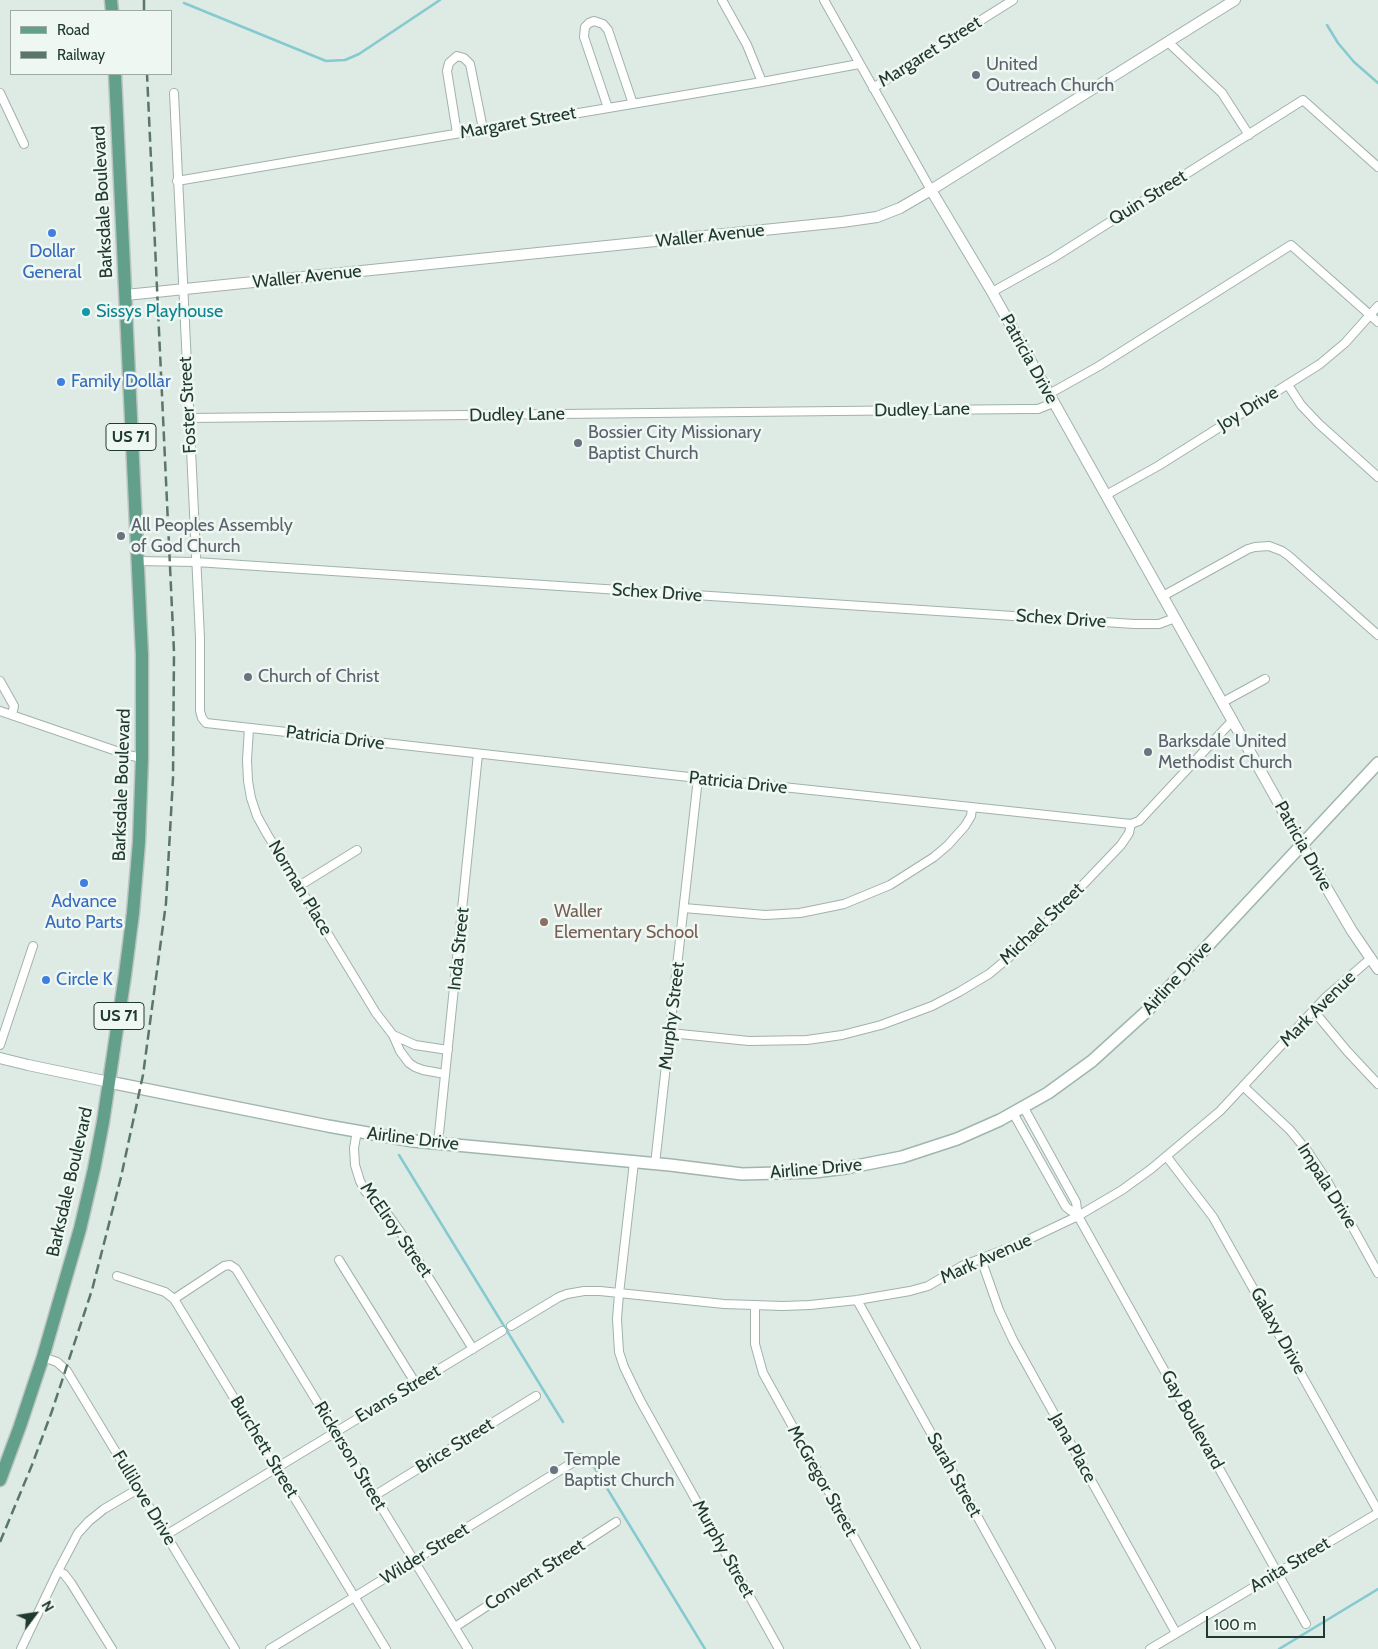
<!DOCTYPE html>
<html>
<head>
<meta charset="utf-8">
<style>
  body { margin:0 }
  #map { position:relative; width:1378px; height:1649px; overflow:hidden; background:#deeae4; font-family:Cabin,sans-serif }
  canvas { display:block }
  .legend { position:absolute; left:10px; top:10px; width:162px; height:65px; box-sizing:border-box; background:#eff7f2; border:1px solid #9caba5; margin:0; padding:6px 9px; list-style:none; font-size:15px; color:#203a31 }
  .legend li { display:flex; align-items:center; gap:10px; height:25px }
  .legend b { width:25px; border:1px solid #9caba5 }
  .north { position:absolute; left:10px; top:1589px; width:50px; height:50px; -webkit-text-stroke:4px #eff7f2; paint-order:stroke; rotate:59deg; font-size:14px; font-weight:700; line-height:20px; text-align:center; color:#203a31 }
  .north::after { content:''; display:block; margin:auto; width:18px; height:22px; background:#203a31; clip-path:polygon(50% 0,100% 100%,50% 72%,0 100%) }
  .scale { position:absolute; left:1206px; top:1616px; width:119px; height:22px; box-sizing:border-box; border:2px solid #203a31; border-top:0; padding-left:6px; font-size:15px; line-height:18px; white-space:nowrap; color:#203a31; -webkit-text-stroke:4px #eff7f2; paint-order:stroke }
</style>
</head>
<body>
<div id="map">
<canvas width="1378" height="1649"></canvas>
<ul class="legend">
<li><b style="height:6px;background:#62a08c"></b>Road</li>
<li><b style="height:6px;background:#5a766c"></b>Railway</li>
</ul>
<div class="north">N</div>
<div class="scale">100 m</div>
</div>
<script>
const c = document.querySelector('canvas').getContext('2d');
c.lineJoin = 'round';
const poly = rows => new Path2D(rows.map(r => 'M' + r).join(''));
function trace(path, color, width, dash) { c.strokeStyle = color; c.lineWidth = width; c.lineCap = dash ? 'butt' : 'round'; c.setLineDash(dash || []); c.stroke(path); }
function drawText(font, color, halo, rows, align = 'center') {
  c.font = font + ' Cabin,sans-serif'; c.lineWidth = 5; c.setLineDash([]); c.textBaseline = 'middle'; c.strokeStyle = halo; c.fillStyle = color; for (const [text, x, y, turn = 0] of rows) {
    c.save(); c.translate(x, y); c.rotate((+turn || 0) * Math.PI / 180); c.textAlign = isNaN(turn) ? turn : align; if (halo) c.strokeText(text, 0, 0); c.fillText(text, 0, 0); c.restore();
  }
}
trace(poly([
  [184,3,326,61,345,60,359,54,440,0],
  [1327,25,1338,43,1354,62,1378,83],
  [399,1155,563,1422],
  [588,1457,705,1649],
  [1279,1649,1378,1589]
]), '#85cad0', 2.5);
const minor = poly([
  [722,0,747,45,762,82],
  [824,0,931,190],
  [1168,42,1222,93,1249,135],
  [873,88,1013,0],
  [0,93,24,144],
  [174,93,200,638,200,711,202,718,206,723,698,778,1131,824,1139,821,1233,720],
  [608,108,584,37,585,27,589,23,594,21,603,24,608,30,633,104],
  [457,133,447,71,449,63,457,56,464,58,470,64,483,129],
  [177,181,762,82,859,64],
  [992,292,1053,258,1303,100,1378,167],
  [1288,385,1301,405,1319,424,1378,477],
  [1049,394,1099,366,1291,245,1378,322],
  [190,418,1023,409,1038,409,1053,403],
  [1106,495,1158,466,1320,364,1345,343,1378,306],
  [138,561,196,562,1134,624,1159,624,1175,618],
  [1163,596,1248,549,1255,547,1269,546,1282,551,1289,556,1378,635],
  [0,681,14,706,12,715],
  [1223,702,1265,679],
  [0,711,128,755,142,758],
  [249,728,247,760,248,781,251,798,257,816,267,834,376,1013,393,1035,415,1045,448,1050],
  [299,886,357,850],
  [684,908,765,915,800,913,844,904,890,885,934,857,948,845,965,826,971,816,972,808],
  [1313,1010,1347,1051,1378,1084],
  [670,1033,749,1041,807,1040,842,1035,881,1025,932,1006,959,992,989,974,1030,940,1121,845,1129,833,1131,824],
  [393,1035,400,1051,409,1063,415,1067,423,1070,445,1074],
  [0,1045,33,946],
  [1243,1086,1290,1130,1308,1152,1326,1179,1378,1273],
  [1024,1108,1076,1202,1078,1216,1306,1624],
  [1013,1113,1066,1207,1078,1216],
  [357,1131,354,1148,355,1165,360,1181,365,1191,389,1216,401,1233,473,1349],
  [438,1143,478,754],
  [1167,1157,1213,1217,1378,1511],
  [634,1162,619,1294,617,1319,619,1352,624,1367,640,1400,779,1649],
  [655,1164,698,778],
  [981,1259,999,1310,1013,1340,1176,1633],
  [339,1260,416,1384],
  [117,1276,165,1292,174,1299,386,1649],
  [174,1299,224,1266,230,1265,236,1269,468,1649],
  [857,1300,1051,1649],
  [755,1306,755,1344,763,1373,916,1649],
  [511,1326,559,1297,567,1294,584,1291,600,1291,724,1304,783,1306,810,1305,857,1300,910,1291,928,1286,962,1266,1019,1244,1078,1216,1122,1190,1151,1169,1220,1111,1326,997,1370,959],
  [43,1357,57,1362,67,1371,235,1649],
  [374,1496,536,1396],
  [166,1535,502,1331],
  [58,1571,64,1574,71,1583,112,1649],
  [455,1627,616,1522],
  [21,1649,58,1571,78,1533,89,1521,104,1509,138,1489],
  [270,1649,580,1458],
  [1150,1649,1378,1513]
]);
const tertiary = poly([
  [931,190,992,292,1319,875,1352,931,1378,969],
  [126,295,842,222,877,217,900,208,931,190,1235,0],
  [0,1058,28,1065,109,1082]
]);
const secondary = poly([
  [109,1082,328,1126,413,1141,670,1165,742,1174,814,1172,846,1168,902,1157,957,1139,1000,1120,1048,1093,1092,1061,1147,1011,1378,763]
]);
const primary = poly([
  [111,0,112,11],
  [0,1480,20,1426,43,1357,80,1229,94,1169,103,1122,125,975,133,913,139,842,142,758,142,655,115,74]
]);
trace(minor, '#a1b2ab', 10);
trace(tertiary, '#a1b2ab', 12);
trace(secondary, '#9eb6ab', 14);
trace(primary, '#bcc4c1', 15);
trace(minor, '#fff', 8);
trace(tertiary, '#fff', 10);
trace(secondary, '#fff', 11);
trace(primary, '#62a08c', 12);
trace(poly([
  [144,0,144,11],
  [0,1542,32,1465,52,1411,92,1290,121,1177,143,1075,166,903,173,778,174,652,147,74]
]), '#5a766c', 2.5, [10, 5]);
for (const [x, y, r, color] of [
  [976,75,5,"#6b7280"],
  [52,233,5,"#3f7fe0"],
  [86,312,5,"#0f9aa8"],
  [61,382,5,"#3f7fe0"],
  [578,443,5,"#6b7280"],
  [121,536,5,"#6b7280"],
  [248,677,5,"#6b7280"],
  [1148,752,5,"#6b7280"],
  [84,883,5,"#3f7fe0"],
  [544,922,5,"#8d6e63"],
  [46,980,5,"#3f7fe0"],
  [554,1470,5,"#6b7280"]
]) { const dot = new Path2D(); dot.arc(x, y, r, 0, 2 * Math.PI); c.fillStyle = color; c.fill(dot); trace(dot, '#eff7f2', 2); }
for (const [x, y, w] of [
  [131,437,50],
  [119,1016,50]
]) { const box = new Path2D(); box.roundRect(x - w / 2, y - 13.5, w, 27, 4); c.fillStyle = '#eff7f2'; c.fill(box); trace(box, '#203a31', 1); }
drawText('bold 16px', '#203a31', null, [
  ["US 71",131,437],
  ["US 71",119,1016]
]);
drawText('18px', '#203a31', '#eff7f2', [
  ["Margaret Street",930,52,-32],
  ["Margaret Street",518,123,-10],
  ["Quin Street",1148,198,-32],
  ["Barksdale Boulevard",103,202,-93],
  ["Waller Avenue",710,236,-6],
  ["Waller Avenue",307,277,-6],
  ["Patricia Drive",1029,359,61],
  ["Foster Street",188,405,-93],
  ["Joy Drive",1248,409,-32],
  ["Dudley Lane",922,410,-1],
  ["Dudley Lane",517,415,-1],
  ["Schex Drive",657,593,4],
  ["Schex Drive",1061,619,4],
  ["Patricia Drive",335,738,7],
  ["Patricia Drive",738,783,6],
  ["Barksdale Boulevard",122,785,-88],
  ["Patricia Drive",1303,846,61],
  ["Norman Place",300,888,59],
  ["Michael Street",1042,924,-44],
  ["Inda Street",459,949,-84],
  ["Airline Drive",1177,978,-47],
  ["Mark Avenue",1318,1009,-45],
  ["Murphy Street",672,1016,-83],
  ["Airline Drive",413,1139,7],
  ["Airline Drive",816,1169,-5],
  ["Barksdale Boulevard",70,1182,-77],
  ["Impala Drive",1327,1186,58],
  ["McElroy Street",396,1230,55],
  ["Mark Avenue",986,1259,-24],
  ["Galaxy Drive",1278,1331,61],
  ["Evans Street",398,1394,-31],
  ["Gay Boulevard",1192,1420,61],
  ["Brice Street",455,1446,-32],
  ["Burchett Street",264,1447,59],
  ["Jana Place",1073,1448,61],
  ["Rickerson Street",350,1456,59],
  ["Sarah Street",954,1475,61],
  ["McGregor Street",822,1481,61],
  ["Fullilove Drive",144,1498,59],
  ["Murphy Street",723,1549,61],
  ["Wilder Street",425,1554,-32],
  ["Anita Street",1290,1565,-31],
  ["Convent Street",535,1575,-33]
]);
drawText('18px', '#5b616d', '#eff7f2', [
  ["United",986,65],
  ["Outreach Church",986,86],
  ["Bossier City Missionary",588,433],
  ["Baptist Church",588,454],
  ["All Peoples Assembly",131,526],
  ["of God Church",131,547],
  ["Church of Christ",258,677],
  ["Barksdale United",1158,742],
  ["Methodist Church",1158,763],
  ["Temple",564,1460],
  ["Baptist Church",564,1481]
], 'left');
drawText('18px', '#366cbe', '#eff7f2', [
  ["Dollar",52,252],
  ["General",52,273],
  ["Family Dollar",71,382,"left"],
  ["Advance",84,902],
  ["Auto Parts",84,923],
  ["Circle K",56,980,"left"]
]);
drawText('18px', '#0d838f', '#eff7f2', [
  ["Sissys Playhouse",96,312]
], 'left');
drawText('18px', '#785e54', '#eff7f2', [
  ["Waller",554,912],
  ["Elementary School",554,933]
], 'left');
</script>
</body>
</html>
